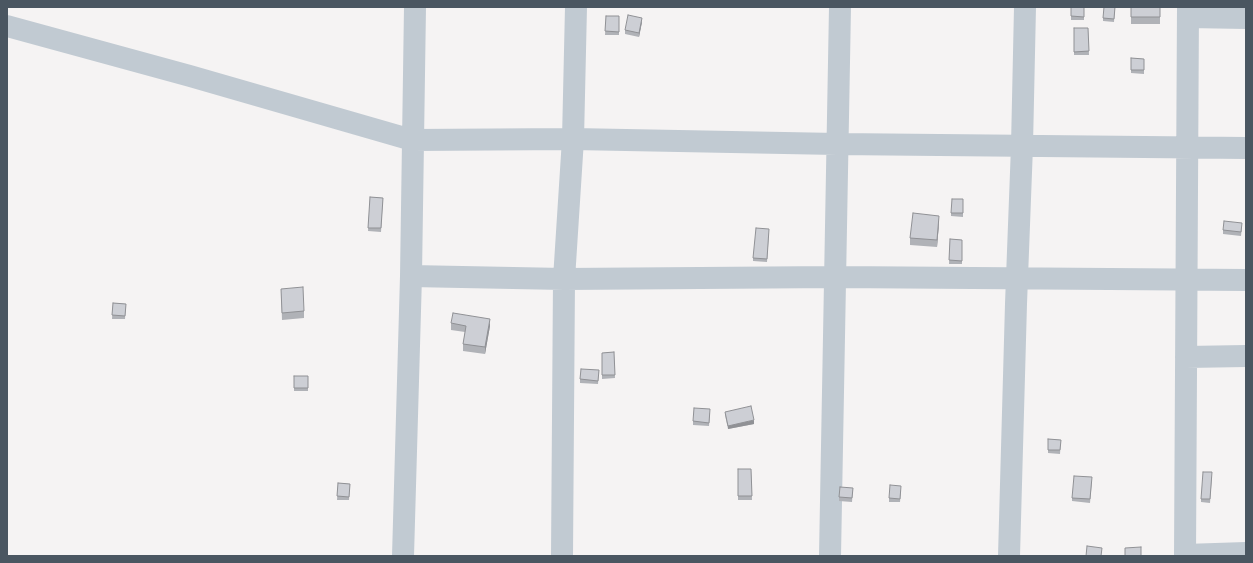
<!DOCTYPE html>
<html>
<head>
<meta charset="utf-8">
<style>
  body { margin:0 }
  #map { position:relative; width:1253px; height:563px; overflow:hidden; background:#f5f3f3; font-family:"Varela Round",sans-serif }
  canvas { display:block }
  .frame { position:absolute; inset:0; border:8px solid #4a5661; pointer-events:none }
</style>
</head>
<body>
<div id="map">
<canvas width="1253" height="563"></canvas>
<div class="frame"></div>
</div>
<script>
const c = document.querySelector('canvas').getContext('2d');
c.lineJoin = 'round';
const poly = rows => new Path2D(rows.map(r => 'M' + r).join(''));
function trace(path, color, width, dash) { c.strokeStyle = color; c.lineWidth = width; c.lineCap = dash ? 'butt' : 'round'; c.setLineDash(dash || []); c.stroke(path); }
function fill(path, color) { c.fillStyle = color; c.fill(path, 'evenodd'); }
trace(poly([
  [1188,17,1246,18],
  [7,26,190,76,412,140,573,139,837,144,1246,148],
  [411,276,564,279,836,277,1246,280],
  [1186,357,1246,356],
  [1185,555,1246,553],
  [403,556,411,276,415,7],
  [562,556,564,279,573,139,576,7],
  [830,556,840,7],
  [1009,556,1016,304,1022,146,1025,7],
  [1185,556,1188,7]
]), '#c1cad2', 22);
fill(poly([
  [1071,7,1084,7,1084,20,1071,20],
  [1115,7,1114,22,1103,21,1103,18],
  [1131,7,1160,7,1160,24,1131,24],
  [606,16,619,16,619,35,605,35],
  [642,22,639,37,625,34,625,30],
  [1074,28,1088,28,1089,55,1074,55],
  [1131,58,1144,59,1144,74,1131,73],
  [370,197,383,198,381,232,368,231],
  [963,199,963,217,951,216,951,213],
  [939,223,937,247,910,245,910,238],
  [1242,227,1241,236,1223,234,1223,230],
  [769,233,767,262,753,261,753,258],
  [950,239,962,240,962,264,949,264],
  [281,289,304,311,304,318,282,320],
  [113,303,126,304,125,319,112,319],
  [451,323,490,326,485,354,463,351,463,344,465,332,451,330],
  [614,352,615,378,602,379,602,353],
  [599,370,598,384,580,383,580,379],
  [294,376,308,376,308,391,294,391],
  [725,412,754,424,728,429,725,415],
  [710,413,709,426,693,425,693,421],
  [1048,439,1061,440,1060,454,1048,453],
  [738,469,751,469,752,500,738,500],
  [1212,476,1210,503,1201,502,1201,499],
  [1092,481,1090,503,1072,501,1072,498],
  [338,483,350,484,349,500,337,500],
  [853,488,852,502,839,501,839,497],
  [901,490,900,502,889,502,889,498]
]), '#b0b2b7');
fill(poly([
  [642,18,642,22,639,37,639,33],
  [939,216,939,223,937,247,937,240],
  [490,319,490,326,485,354,485,347],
  [754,420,754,424,728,429,728,426]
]), '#909195');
const building = poly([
  [1071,7,1084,7,1084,17,1071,16,1071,7],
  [1104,7,1115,7,1114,19,1103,18,1104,7],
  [1131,7,1160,7,1160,17,1131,17,1131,7],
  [628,15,642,18,639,33,625,30,628,15],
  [606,16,619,16,619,32,605,31,606,16],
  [1074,28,1088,28,1089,51,1074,52,1074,28],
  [1131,58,1144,59,1144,70,1131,70,1131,58],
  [370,197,383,198,381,228,368,228,370,197],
  [952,199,963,199,963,213,951,213,952,199],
  [913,213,939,216,937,240,910,238,913,213],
  [1224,221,1242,223,1241,232,1223,230,1224,221],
  [756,228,769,229,767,259,753,258,756,228],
  [950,239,962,240,962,261,949,260,950,239],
  [303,287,304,311,282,313,281,289,303,287],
  [113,303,126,304,125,316,112,315,113,303],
  [453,313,490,319,485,347,463,344,466,326,451,323,453,313],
  [614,352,615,375,602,375,602,353,614,352],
  [581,369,599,370,598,381,580,379,581,369],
  [294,376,308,376,308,388,294,388,294,376],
  [751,406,754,420,728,426,725,412,751,406],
  [694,408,710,409,709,423,693,421,694,408],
  [1048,439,1061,440,1060,450,1048,450,1048,439],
  [738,469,751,469,752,496,738,496,738,469],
  [1203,472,1212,472,1210,499,1201,499,1203,472],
  [1074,476,1092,477,1090,499,1072,498,1074,476],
  [338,483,350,484,349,497,337,496,338,483],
  [890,485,901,486,900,499,889,498,890,485],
  [840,487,853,488,852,498,839,497,840,487],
  [1087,546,1102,548,1101,556,1086,556,1087,546],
  [1141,547,1141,556,1125,556,1125,548,1141,547]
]);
fill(building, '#cdcfd5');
trace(building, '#909195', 1);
</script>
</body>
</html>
